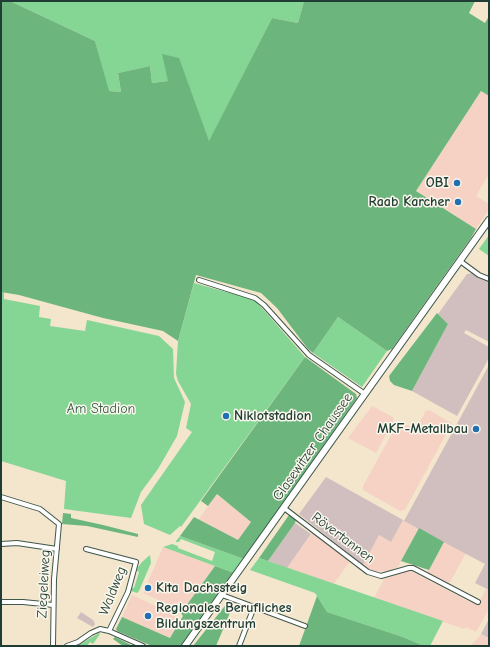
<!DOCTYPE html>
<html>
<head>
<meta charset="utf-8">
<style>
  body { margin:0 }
  #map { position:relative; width:490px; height:647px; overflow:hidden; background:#f3e6cc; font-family:"Comic Neue",sans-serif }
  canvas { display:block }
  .frame { position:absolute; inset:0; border:2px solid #1f3d34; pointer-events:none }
</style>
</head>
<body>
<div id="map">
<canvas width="490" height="647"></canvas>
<div class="frame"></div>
</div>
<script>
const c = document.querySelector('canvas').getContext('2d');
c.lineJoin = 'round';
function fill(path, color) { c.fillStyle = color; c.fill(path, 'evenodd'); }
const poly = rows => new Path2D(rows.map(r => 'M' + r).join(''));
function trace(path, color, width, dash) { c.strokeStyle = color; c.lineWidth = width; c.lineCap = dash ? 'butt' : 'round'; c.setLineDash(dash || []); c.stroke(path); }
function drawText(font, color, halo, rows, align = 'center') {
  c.font = font + ' "Comic Neue",sans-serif'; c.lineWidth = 3; c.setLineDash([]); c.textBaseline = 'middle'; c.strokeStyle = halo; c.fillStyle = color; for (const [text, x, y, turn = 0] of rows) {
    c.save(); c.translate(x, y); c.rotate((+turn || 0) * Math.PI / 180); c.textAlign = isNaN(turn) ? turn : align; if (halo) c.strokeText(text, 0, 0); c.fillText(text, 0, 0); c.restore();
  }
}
fill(poly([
  [481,91,489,96,489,174,476,196,489,204,489,209,476,229,416,191],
  [372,406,393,417,393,421,376,453,348,438],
  [429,410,451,423,451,425,405,510,400,511,363,490,363,486,396,426,403,424,410,426,413,426,419,423,426,411],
  [217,494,251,522,238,541,198,520],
  [403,520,419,528,398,567,390,571,375,572,363,565,379,535,391,542],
  [313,532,350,561,334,584,287,568],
  [444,542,466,553,449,584,427,573],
  [163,547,215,566,183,611,143,593],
  [409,570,470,602,471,600,478,604,486,589,489,590,489,609,476,632,466,627,464,629,374,598,384,579],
  [132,595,173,614,180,623,170,638,122,617],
  [481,634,489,638,489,646,471,646]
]), '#f6d2c5');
fill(poly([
  [472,273,483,279,489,281,489,342,466,330,464,333,489,347,489,358,457,416,412,391,448,324,438,314,467,274],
  [489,365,489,590,475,583,485,564,404,521],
  [326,477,403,520,391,542,379,535,363,565,299,514],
  [295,523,311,534,287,568,268,561],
  [81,612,93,620,95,624,93,627,77,618],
  [489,619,489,638,481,634]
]), '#d1bfbf');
fill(poly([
  [10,1,304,1,298,23,272,18,209,142,168,81,152,83,150,66,118,73,121,92,108,91,95,41],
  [489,235,489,256,479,249],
  [194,283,255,300,305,357,181,527,180,526,170,535,144,524,141,505,192,432,186,428,191,404,178,381,176,374,178,341],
  [1,292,4,292,4,299,40,306,39,317,51,319,50,326,85,331,87,320,159,336,173,349,174,378,185,402,177,436,158,469,141,492,131,518,64,509,66,481,1,461],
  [338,317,387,351,362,387,313,353],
  [180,536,244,559,234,573,163,547,172,544,178,546,178,548,212,561,215,552,181,539,179,542,176,542,176,541],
  [150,555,151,563,139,591,137,593,131,591,131,587,134,588,139,572,136,570,142,562],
  [259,558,268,561,443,621,430,646,424,646,403,637,327,612,315,593,250,570],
  [99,633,100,634,93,644,90,642,87,646,77,646]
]), '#85d595');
fill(poly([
  [1,1,10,1,95,41,109,91,121,92,118,73,150,66,152,83,168,81,162,54,179,58,209,141,272,18,298,23,304,1,475,1,469,13,485,23,489,16,489,96,481,91,416,191,476,229,471,238,392,349,387,351,338,317,313,353,308,349,277,308,261,293,196,275,178,341,163,331,103,318,19,295,1,292],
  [437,313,448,324,412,391,394,385,390,381,389,376],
  [305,357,356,394,357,398,244,559,180,536,194,517,238,540,251,522,217,494,208,506,201,501],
  [63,513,71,514,71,518,103,525,138,534,138,537,87,526,62,524],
  [289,515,296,520,295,523,268,561,259,558],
  [419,528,444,542,429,570,401,561],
  [215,566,234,573,181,646,152,646,117,631,116,629,122,617,170,638,183,616,181,613],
  [317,596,327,612,403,637,424,646,299,646],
  [228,602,234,603,216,646,193,646],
  [115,637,129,644,132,646,123,646,113,639]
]), '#6cb67e');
const street = poly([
  [460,261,479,275,489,279],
  [199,280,255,298,264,305,309,355,365,394],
  [1,497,40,509,59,524,54,579,53,646],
  [284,508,368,572,381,576,409,568,413,568,478,602],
  [1,544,17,543,57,549],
  [86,549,136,562,128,592,109,631],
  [222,595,305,626],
  [1,602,23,602,53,605],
  [67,646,78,642,91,633,100,629,109,631,143,646],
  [239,646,254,607]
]);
const secondary = poly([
  [185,646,489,220]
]);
trace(street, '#3f564b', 6);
trace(secondary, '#3f564b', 8);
trace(street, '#fff', 4);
trace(secondary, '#fff', 6);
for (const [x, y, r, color] of [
  [457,183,4,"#1f6fb2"],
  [458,202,4,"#1f6fb2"],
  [226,416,4,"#1f6fb2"],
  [476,429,4,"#1f6fb2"],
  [148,588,4,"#1f6fb2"],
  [148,616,4,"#1f6fb2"]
]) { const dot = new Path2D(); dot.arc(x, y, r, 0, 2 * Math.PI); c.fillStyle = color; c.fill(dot); trace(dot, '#fbf7ec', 1.5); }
drawText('bold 14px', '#1f3d34', '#fbf7ec', [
  ["OBI",449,183],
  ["Raab Karcher",450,202],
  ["Niklotstadion",234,416,"left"],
  ["MKF-Metallbau",468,429],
  ["Kita Dachssteig",156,588,"left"],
  ["Regionales Berufliches",156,608,"left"],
  ["Bildungszentrum",156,624,"left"]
], 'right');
drawText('14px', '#335b47', '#fbf7ec', [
  ["Am Stadion",101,409]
]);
drawText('14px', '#1f3d34', '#fbf7ec', [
  ["Glasewitzer Chaussee",313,447,-55],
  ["Rövertannen",343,538,37],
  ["Ziegeleiweg",44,584,-87],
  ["Waldweg",113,591,-68]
]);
</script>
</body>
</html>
